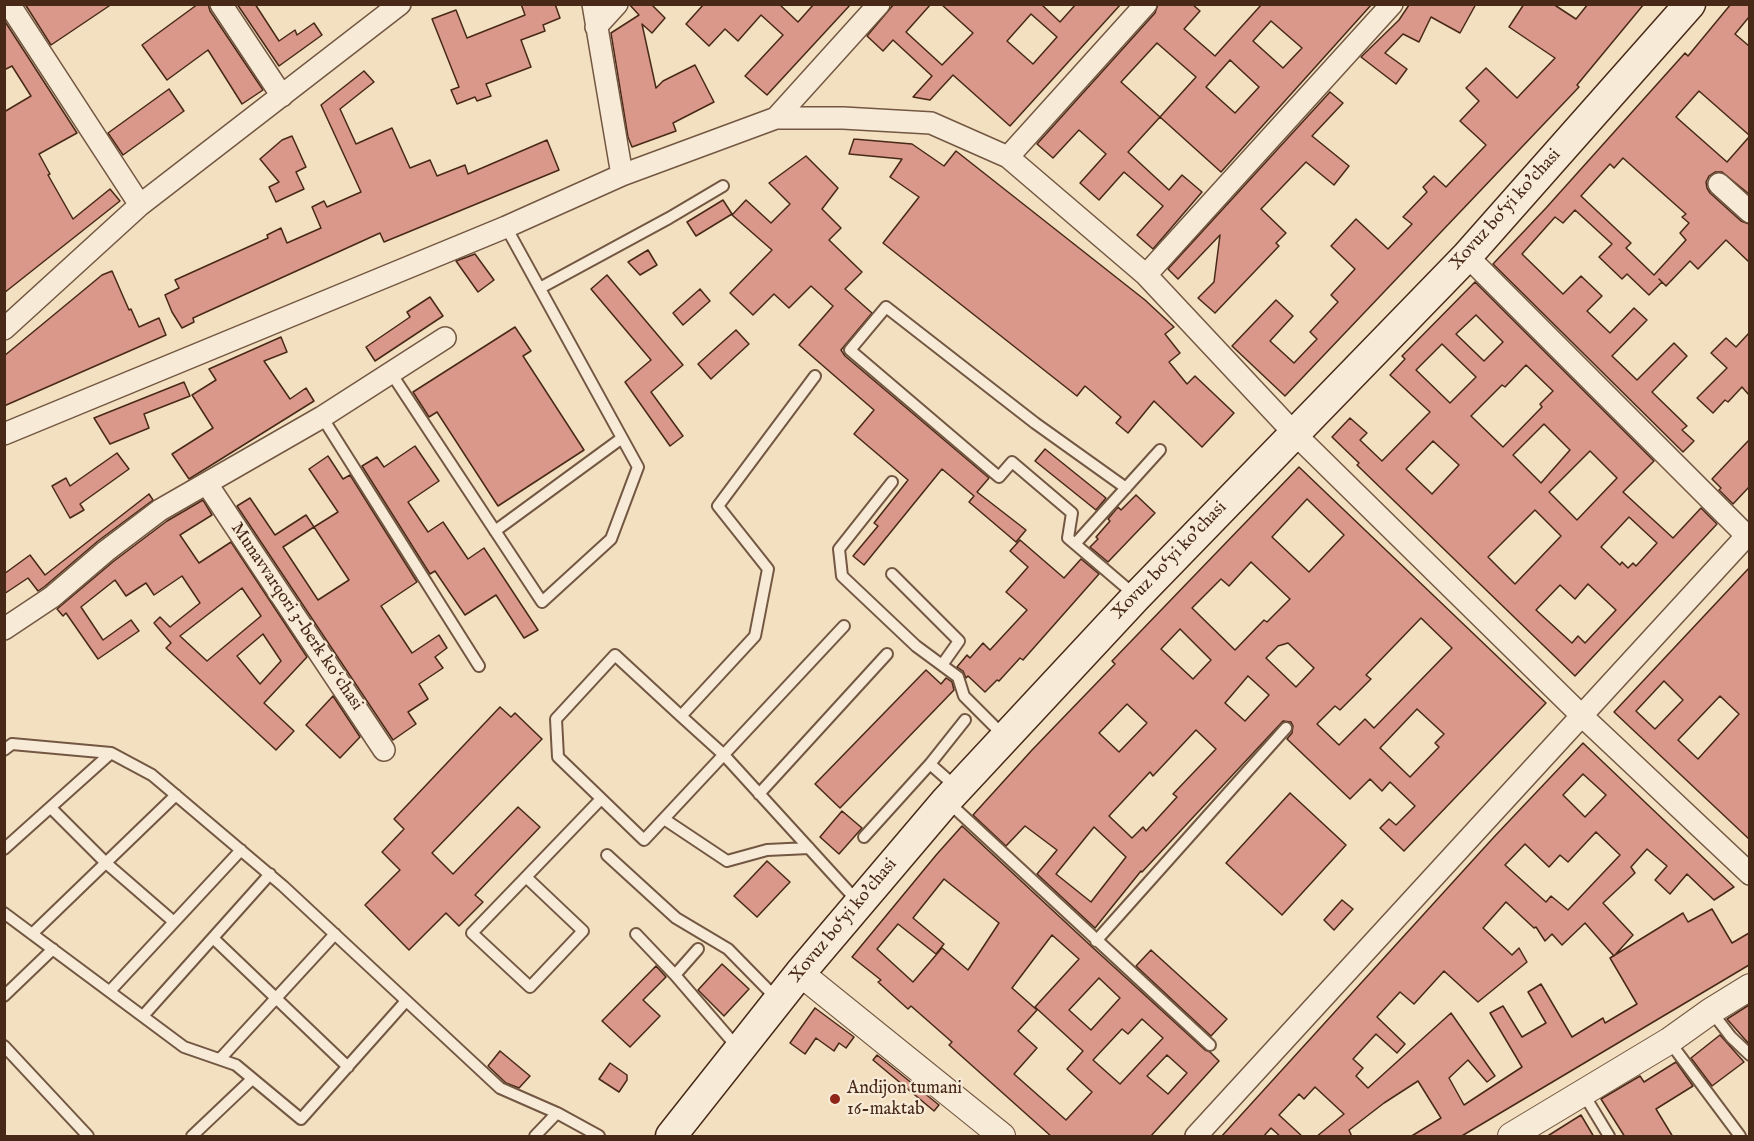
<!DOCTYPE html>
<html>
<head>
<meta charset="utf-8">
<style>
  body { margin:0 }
  #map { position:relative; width:1754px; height:1141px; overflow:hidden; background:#f3e0c1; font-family:"IM FELL English",serif }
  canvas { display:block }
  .frame { position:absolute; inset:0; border:6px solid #482917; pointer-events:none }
</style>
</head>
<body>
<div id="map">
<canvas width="1754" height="1141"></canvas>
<div class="frame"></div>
</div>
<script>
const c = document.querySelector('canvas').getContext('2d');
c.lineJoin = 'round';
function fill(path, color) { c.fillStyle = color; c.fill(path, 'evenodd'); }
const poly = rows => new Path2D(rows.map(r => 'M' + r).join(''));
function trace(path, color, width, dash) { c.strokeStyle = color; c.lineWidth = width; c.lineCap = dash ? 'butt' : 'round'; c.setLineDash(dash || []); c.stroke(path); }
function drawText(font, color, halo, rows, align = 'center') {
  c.font = font + ' "IM FELL English",serif'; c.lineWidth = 4.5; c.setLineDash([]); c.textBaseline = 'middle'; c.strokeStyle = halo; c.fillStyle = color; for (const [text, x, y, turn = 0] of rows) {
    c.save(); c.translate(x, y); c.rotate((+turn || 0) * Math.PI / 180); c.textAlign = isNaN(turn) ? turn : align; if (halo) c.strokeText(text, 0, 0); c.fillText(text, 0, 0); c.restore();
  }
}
const building = poly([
  [25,4,112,4,51,45,25,4],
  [198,4,208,4,210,11,263,90,242,104,208,50,167,80,142,45,198,4],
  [237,4,255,4,279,41,295,30,297,35,314,23,322,35,279,66,237,4],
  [521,4,555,4,560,18,543,25,545,31,521,40,531,67,486,84,491,96,477,101,475,97,457,104,451,90,459,87,432,19,456,10,467,38,525,15,521,4],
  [629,4,651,4,665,18,652,33,642,24,656,88,663,81,695,65,714,102,673,123,676,131,632,147,628,137,611,33,639,15,629,4],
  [704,4,779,4,798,22,814,4,851,4,767,95,745,76,783,35,761,15,738,41,725,29,709,46,686,24,704,4],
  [894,4,931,4,906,32,942,65,973,33,941,4,1041,4,1060,22,1076,4,1121,4,1010,126,953,75,930,100,913,97,932,76,893,40,883,51,867,36,894,4],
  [1031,14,1057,37,1033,64,1007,41,1031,14],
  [1158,4,1192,4,1200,11,1184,29,1215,56,1262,4,1372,4,1221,172,1160,117,1128,152,1169,190,1182,175,1202,192,1153,249,1137,235,1163,206,1124,172,1099,200,1080,183,1106,154,1079,130,1053,158,1037,144,1155,13,1158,4],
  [1271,21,1302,48,1283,68,1253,41,1271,21],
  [1157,43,1196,77,1160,117,1121,82,1157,43],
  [1230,60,1259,87,1235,113,1206,87,1230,60],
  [1407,4,1476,4,1460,33,1431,17,1419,42,1403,34,1385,53,1407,69,1396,84,1361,57,1399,20,1409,5,1407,4],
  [1524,4,1553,4,1576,19,1588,4,1644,4,1577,85,1579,87,1285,396,1232,346,1276,300,1293,316,1270,341,1294,363,1317,339,1310,332,1338,302,1331,295,1355,269,1331,246,1356,219,1388,249,1412,224,1403,217,1427,192,1423,187,1434,176,1446,187,1486,145,1460,121,1479,101,1466,88,1486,68,1517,98,1555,58,1509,27,1524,4],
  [1731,4,1749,4,1749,17,1735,34,1749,46,1749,135,1699,91,1676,117,1727,162,1749,137,1749,194,1722,172,1715,172,1709,176,1706,182,1707,188,1710,193,1741,221,1749,224,1749,262,1726,240,1698,269,1690,261,1666,286,1659,279,1662,282,1649,295,1627,274,1622,279,1599,257,1612,244,1575,210,1563,223,1555,217,1522,254,1563,294,1581,276,1602,296,1587,311,1610,333,1634,308,1647,320,1612,356,1637,380,1674,343,1687,356,1652,392,1687,426,1682,430,1694,441,1683,452,1493,264,1546,208,1685,53,1688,56,1731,4],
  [1623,158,1686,214,1682,217,1689,223,1680,233,1686,240,1654,275,1626,248,1631,243,1581,196,1610,164,1614,168,1623,158],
  [4,20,77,133,39,154,50,174,48,175,73,219,110,189,120,201,4,293,4,112,31,96,12,66,4,70,4,20],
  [364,71,374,82,340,109,356,144,392,128,410,168,430,160,437,176,465,165,468,174,547,140,559,170,384,242,380,233,193,318,194,322,182,328,172,312,165,295,179,288,175,280,268,238,267,235,281,228,287,243,321,228,312,207,324,201,327,207,361,192,321,105,364,71],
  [169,89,184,111,123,155,108,133,169,89],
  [1330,92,1343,103,1312,136,1349,166,1334,185,1306,162,1261,209,1286,233,1276,243,1279,246,1215,313,1198,298,1214,282,1220,235,1178,279,1168,269,1330,92],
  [292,136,306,167,296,172,304,189,276,202,269,187,279,182,260,159,282,140,292,136],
  [854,139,912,144,944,166,956,151,1145,300,1174,327,1165,334,1180,353,1169,362,1187,384,1195,376,1234,413,1202,447,1154,401,1128,433,1116,423,1121,417,1085,386,1077,396,883,243,919,197,890,177,902,159,849,154,854,139],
  [806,156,838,188,822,209,841,228,829,240,862,272,845,289,872,313,841,350,845,356,989,478,977,492,1026,530,1016,542,969,502,974,496,942,469,864,565,853,556,878,526,874,523,908,480,854,434,874,410,799,345,833,306,811,286,789,308,774,294,753,315,730,293,772,250,732,215,746,200,771,223,790,204,769,183,806,156],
  [723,200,732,214,696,236,687,222,723,200],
  [648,250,657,265,640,275,628,262,648,250],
  [475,254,494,280,478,292,456,261,475,254],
  [112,271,129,310,131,309,139,327,159,318,166,335,4,406,4,356,102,275,112,271],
  [607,275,683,365,651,392,683,436,670,446,625,382,651,360,591,289,607,275],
  [1475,282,1654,461,1623,492,1673,538,1701,508,1717,524,1575,676,1357,465,1359,463,1332,437,1350,418,1367,433,1360,440,1382,461,1430,412,1390,375,1405,359,1402,356,1475,282],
  [1476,315,1503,342,1484,361,1456,334,1476,315],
  [1442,344,1476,377,1450,403,1416,370,1442,344],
  [1526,365,1553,391,1540,404,1542,407,1503,447,1471,416,1502,385,1505,387,1526,365],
  [1544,424,1570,450,1541,483,1513,455,1544,424],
  [1433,441,1459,465,1432,494,1406,469,1433,441],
  [1590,451,1617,478,1577,520,1549,492,1590,451],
  [1535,510,1561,536,1515,584,1488,557,1535,510],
  [1629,517,1657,543,1636,566,1633,563,1628,568,1622,562,1620,565,1601,547,1629,517],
  [1588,584,1616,610,1585,643,1578,636,1572,643,1536,610,1560,585,1575,599,1588,584],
  [700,289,710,301,683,325,673,313,700,289],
  [430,297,443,316,375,361,366,347,410,317,407,312,430,297],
  [515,327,531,351,523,356,584,450,498,506,437,412,429,417,413,392,515,327],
  [736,330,749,344,711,379,698,364,736,330],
  [1749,333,1749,395,1742,387,1728,402,1725,400,1713,413,1697,398,1727,368,1711,353,1726,338,1736,347,1749,333],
  [281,337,287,352,264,361,290,399,306,388,314,401,189,479,172,454,213,428,192,395,216,380,209,369,281,337],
  [184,382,190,396,144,414,149,428,110,444,94,418,184,382],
  [1749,440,1749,487,1733,504,1719,490,1721,488,1712,479,1749,440],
  [415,446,439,481,408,502,428,532,443,522,468,559,484,548,538,630,524,638,496,595,465,615,435,571,430,574,362,466,377,457,384,467,415,446],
  [1045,449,1106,498,1096,510,1035,461,1045,449],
  [117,453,129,469,80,504,84,510,70,518,52,486,66,478,70,486,117,453],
  [328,456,343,479,350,475,417,582,381,606,412,653,439,635,447,648,435,657,443,668,419,684,428,699,408,712,416,724,393,740,237,506,250,498,275,535,306,515,314,527,338,512,309,469,328,456],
  [314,527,349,580,318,600,283,547,314,527],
  [1299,467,1546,703,1404,851,1380,828,1389,819,1396,825,1415,806,1390,782,1382,791,1370,779,1350,799,1287,739,1292,733,1293,726,1291,722,1283,721,1142,872,1141,871,1095,928,1037,874,1057,850,1025,826,1006,846,973,815,1032,750,1115,664,1112,661,1299,467],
  [1307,499,1344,535,1309,572,1272,537,1307,499],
  [1251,562,1290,599,1267,622,1264,620,1235,650,1192,608,1221,579,1229,586,1251,562],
  [1421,618,1452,648,1374,728,1365,719,1339,745,1317,724,1335,706,1340,710,1371,679,1366,675,1421,618],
  [1180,629,1211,660,1193,679,1161,649,1180,629],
  [1288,643,1314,668,1296,687,1266,658,1278,646,1288,643],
  [1248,676,1269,695,1245,721,1225,703,1248,676],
  [1127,704,1147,723,1119,752,1099,733,1127,704],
  [1417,709,1444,734,1435,743,1439,747,1410,777,1380,748,1417,709],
  [1196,730,1216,749,1173,794,1177,797,1146,831,1143,827,1132,838,1109,816,1150,772,1153,776,1196,730],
  [1094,827,1126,857,1091,902,1056,874,1094,827],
  [149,494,153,500,98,541,44,587,38,591,28,578,4,594,4,574,30,555,45,575,149,494],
  [1136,495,1155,513,1108,562,1090,547,1098,539,1096,537,1110,521,1108,519,1118,507,1121,510,1136,495],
  [203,500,212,515,180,535,199,563,231,542,307,657,264,703,294,731,276,750,166,648,171,643,154,623,160,617,170,627,200,603,182,576,154,595,146,583,126,596,115,580,81,607,103,640,131,620,139,631,98,659,66,613,63,616,57,609,114,561,167,521,203,500],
  [242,588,261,616,207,661,180,636,242,588],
  [263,634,281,661,260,684,237,656,263,634],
  [1020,540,1064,578,1081,559,1099,574,1023,660,1020,658,999,681,997,680,985,692,968,676,966,678,963,671,957,667,967,655,970,658,983,643,990,650,1027,610,1006,592,1028,567,1010,551,1020,540],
  [1749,568,1749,839,1614,712,1749,568],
  [1664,681,1683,700,1655,729,1636,711,1664,681],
  [1720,696,1739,714,1698,759,1678,740,1720,696],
  [926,670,941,684,946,678,952,682,954,690,840,808,815,784,926,670],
  [333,696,360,737,340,758,306,725,333,696],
  [500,707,511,717,515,713,542,739,432,853,453,874,518,807,540,827,475,895,483,902,459,926,446,913,409,950,365,905,400,870,382,852,404,829,394,819,500,707],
  [1583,743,1734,887,1714,900,1687,874,1670,894,1655,880,1667,866,1647,849,1631,867,1635,873,1603,903,1633,935,1614,956,1585,923,1562,945,1552,934,1545,941,1536,927,1534,928,1506,902,1483,928,1512,955,1519,948,1527,962,1478,1002,1444,971,1414,1004,1400,992,1377,1017,1405,1044,1397,1053,1376,1034,1353,1059,1363,1068,1356,1076,1368,1088,1451,1013,1495,1076,1487,1082,1468,1060,1449,1078,1464,1105,1522,1067,1490,1013,1503,1006,1522,1037,1546,1023,1528,992,1541,984,1572,1037,1603,1018,1605,1023,1637,1004,1610,958,1683,913,1688,922,1712,909,1732,943,1749,933,1749,965,1460,1137,1410,1137,1441,1118,1418,1081,1384,1103,1349,1130,1352,1137,1316,1137,1344,1114,1315,1087,1304,1099,1299,1094,1279,1115,1303,1137,1281,1137,1271,1128,1263,1137,1221,1137,1494,837,1583,743],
  [1583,774,1606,795,1585,817,1563,795,1583,774],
  [1596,832,1620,855,1568,910,1551,896,1546,902,1505,865,1525,844,1549,867,1560,855,1568,862,1596,832],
  [1290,793,1346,845,1282,915,1226,863,1290,793],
  [842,811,862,828,839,854,820,837,842,811],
  [962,826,1091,946,1205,1050,1210,1052,1219,1061,1150,1137,1052,1137,949,1045,952,1042,911,1006,908,1009,878,982,881,980,852,957,937,854,962,826],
  [944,879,999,923,968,970,942,948,913,982,877,949,898,924,936,954,944,944,913,918,944,879],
  [1052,935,1079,959,1035,1007,1083,1051,1067,1069,1092,1092,1066,1120,1014,1074,1037,1048,1018,1031,1037,1010,1012,988,1052,935],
  [1099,978,1120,998,1091,1030,1069,1010,1099,978],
  [1142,1019,1163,1038,1120,1084,1093,1060,1122,1029,1128,1034,1142,1019],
  [1167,1055,1187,1073,1168,1094,1147,1076,1167,1055],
  [767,861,790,882,757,917,734,896,767,861],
  [1342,900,1353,909,1334,930,1324,920,1342,900],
  [1151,950,1227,1019,1211,1036,1136,966,1151,950],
  [722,964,749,989,724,1016,698,990,722,964],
  [656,966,666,977,643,1000,660,1016,630,1047,602,1021,656,966],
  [1749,1005,1749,1044,1727,1019,1749,1005],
  [815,1008,854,1037,846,1048,839,1043,834,1051,816,1038,805,1054,790,1043,815,1008],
  [1720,1035,1744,1062,1712,1086,1691,1058,1720,1035],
  [500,1051,530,1076,519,1088,506,1083,488,1066,500,1051],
  [877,1055,939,1105,934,1111,873,1060,877,1055],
  [1676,1062,1693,1086,1656,1109,1673,1137,1625,1137,1601,1099,1640,1076,1644,1082,1676,1062],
  [610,1063,627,1075,627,1080,619,1092,599,1079,610,1063],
  [1581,1115,1594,1137,1546,1137,1581,1115]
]);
fill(building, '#d99889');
trace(building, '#482917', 1.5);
const service = poly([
  [540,288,669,218,723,186],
  [391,373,542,602,611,539,638,467,506,227],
  [815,376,718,506,768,569,755,636,681,716,724,755,859,903],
  [322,417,479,666],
  [892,482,839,549,842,576,916,646,958,677,964,696,1005,737],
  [1126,488,1035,423,886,307,850,350,999,477,1012,462,1072,513,1068,538,1136,596],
  [495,531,622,438],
  [1075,544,1160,450],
  [892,574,959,641,942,665],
  [681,716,615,655,556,719,558,757,644,840,844,626],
  [4,750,12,744,111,753,152,775,283,886,500,1088,557,1113,599,1136],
  [930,764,955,786],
  [759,794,887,654],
  [947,801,1210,1045],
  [51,808,106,863,174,922],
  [664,819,727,861,767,850,809,848],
  [864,837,930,764,965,720],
  [4,849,111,753],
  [607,855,676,918,728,949,778,1000],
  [526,877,583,931,530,987,472,933,526,877,601,799],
  [4,913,184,1047,236,1065,301,1119,406,1001],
  [32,934,176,795],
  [636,934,675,975,737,1047],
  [213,938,348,1067],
  [1096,941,1286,728],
  [675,975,698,949],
  [110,991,241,850],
  [4,996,53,949],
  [1711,1011,1731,1037,1750,1055],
  [143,1016,270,874],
  [1669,1041,1740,1136],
  [4,1046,88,1136],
  [220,1059,335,934],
  [1583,1093,1609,1136],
  [192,1136,252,1079],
  [535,1136,557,1113]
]);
const minor = poly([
  [9,4,140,205],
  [221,4,282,96],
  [593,4,622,175],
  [596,27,617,4],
  [776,118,879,4],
  [1008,157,1146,4],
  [1719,184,1750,212],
  [1467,256,1750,539],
  [1146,275,1392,4],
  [4,329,140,205,400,4],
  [4,434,506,227,622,175,776,118,843,118,931,123,1008,157,1146,275,1294,433,1581,715,1750,874],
  [207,484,384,750],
  [4,629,52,597,106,551,160,510,322,417,445,338],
  [1196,1136,1750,532]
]);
const tertiary = poly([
  [800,973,1002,1136],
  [1511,1136,1669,1041,1711,1011,1750,987]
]);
const secondary = poly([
  [671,1136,800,973,946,801,1136,597,1467,256,1690,4]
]);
trace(service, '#735742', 14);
trace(minor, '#735742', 24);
trace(tertiary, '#735742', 28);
trace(secondary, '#482917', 33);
trace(service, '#f7ebd7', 10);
trace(minor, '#f7ebd7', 21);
trace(tertiary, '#f7ebd7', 26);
trace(secondary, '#f7ebd7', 30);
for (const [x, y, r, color] of [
  [835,1099,6,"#8f2418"]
]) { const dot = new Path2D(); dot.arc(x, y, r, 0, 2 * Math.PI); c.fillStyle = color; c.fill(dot); trace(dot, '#f7ebd7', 2); }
drawText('18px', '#482917', '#f7ebd7', [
  ["Xovuz bo‘yi ko'chasi",1506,210,-48],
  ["Xovuz bo‘yi ko'chasi",1170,561,-46],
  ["Munavvarqori 3-berk koʻchasi",296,617,56],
  ["Xovuz bo‘yi ko'chasi",844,921,-50]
]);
drawText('18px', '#482917', '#f7ebd7', [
  ["Andijon tumani",847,1089],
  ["16-maktab",847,1110]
], 'left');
</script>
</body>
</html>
